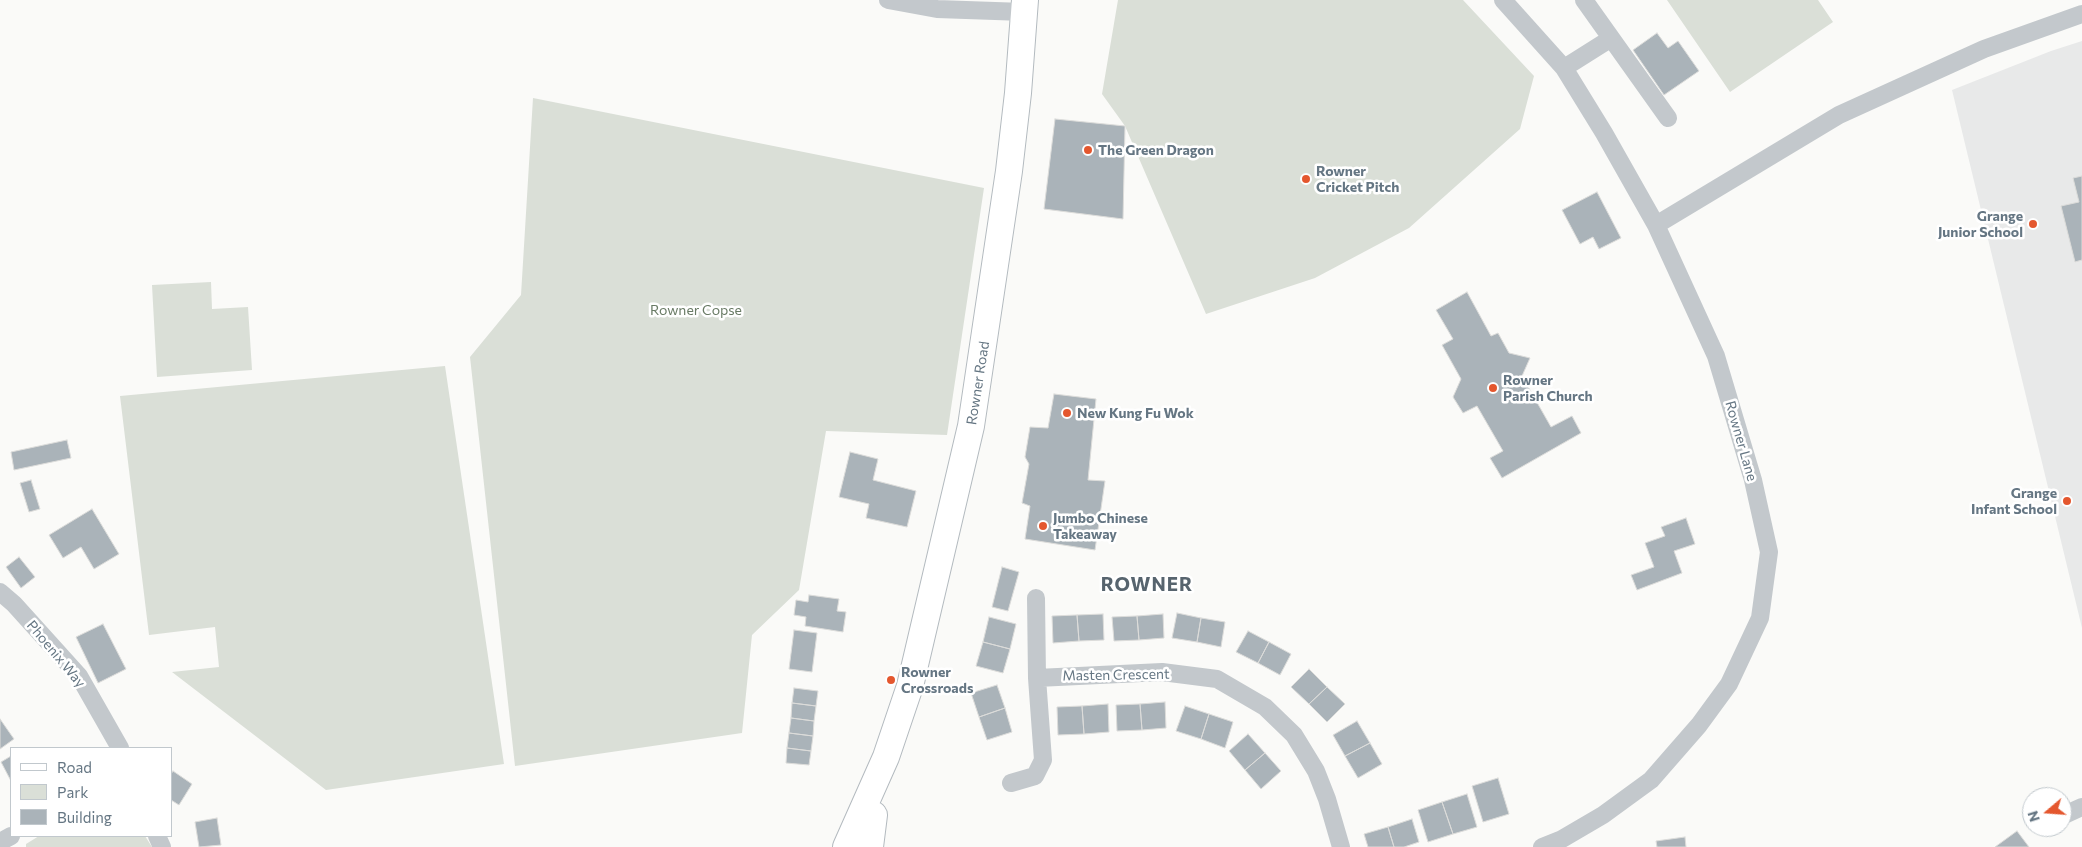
<!DOCTYPE html>
<html>
<head>
<meta charset="utf-8">
<style>
  body { margin:0 }
  #map { position:relative; width:2082px; height:847px; overflow:hidden; background:#fafaf8; font-family:Commissioner,sans-serif }
  canvas { display:block }
  .legend { position:absolute; left:10px; top:747px; width:162px; height:90px; box-sizing:border-box; background:#fff; border:1px solid #c1c8cd; margin:0; padding:6px 9px; list-style:none; font-size:15px; color:#657683 }
  .legend li { display:flex; align-items:center; gap:10px; height:25px }
  .legend b { width:25px; border:1px solid #c1c8cd }
  .north { position:absolute; left:2022px; top:787px; width:50px; height:50px; box-sizing:border-box; background:#fff; border:1px solid #c1c8cd; border-radius:50%; rotate:252deg; font-size:14px; font-weight:700; line-height:20px; text-align:center; color:#657683 }
  .north::after { content:''; display:block; margin:auto; width:18px; height:22px; background:#e4572e; clip-path:polygon(50% 0,100% 100%,50% 72%,0 100%) }
</style>
</head>
<body>
<div id="map">
<canvas width="2082" height="847"></canvas>
<ul class="legend">
<li><b style="height:6px;background:#fff"></b>Road</li>
<li><b style="height:14px;background:#dadfd7"></b>Park</li>
<li><b style="height:14px;background:#aab3b9"></b>Building</li>
</ul>
<div class="north">N</div>
</div>
<script>
const c = document.querySelector('canvas').getContext('2d');
c.lineJoin = 'round';
function fill(path, color) { c.fillStyle = color; c.fill(path, 'evenodd'); }
const poly = rows => new Path2D(rows.map(r => 'M' + r).join(''));
function trace(path, color, width, dash) { c.strokeStyle = color; c.lineWidth = width; c.lineCap = dash ? 'butt' : 'round'; c.setLineDash(dash || []); c.stroke(path); }
function drawText(font, color, halo, rows, align = 'center') {
  c.font = font + ' Commissioner,sans-serif'; c.lineWidth = 5; c.setLineDash([]); c.textBaseline = 'middle'; c.strokeStyle = halo; c.fillStyle = color; for (const [text, x, y, turn = 0] of rows) {
    c.save(); c.translate(x, y); c.rotate((+turn || 0) * Math.PI / 180); c.textAlign = isNaN(turn) ? turn : align; if (halo) c.strokeText(text, 0, 0); c.fillText(text, 0, 0); c.restore();
  }
}
fill(poly([
  [2082,41,2082,628,1952,90,2051,51]
]), '#e8e9e9');
fill(poly([
  [1118,0,1463,0,1534,76,1520,129,1409,228,1315,278,1206,314,1125,126,1102,94],
  [1667,0,1818,0,1833,22,1730,92],
  [533,98,984,188,947,435,826,431,799,590,752,635,742,733,515,766,470,357,521,295],
  [211,282,212,309,248,307,252,370,157,377,152,285],
  [445,366,504,764,326,790,172,672,219,667,215,627,149,635,120,396],
  [39,836,145,836,152,847,26,847,26,844]
]), '#dadfd7');
const building = poly([
  [1657,33,1668,48,1678,41,1699,71,1664,95,1633,50,1657,33],
  [1055,119,1125,126,1123,219,1044,209,1055,119],
  [2082,176,2082,260,2075,262,2061,206,2079,202,2073,178,2082,176],
  [1597,192,1621,238,1599,249,1593,237,1580,244,1562,210,1597,192],
  [1467,292,1491,336,1498,333,1509,353,1530,358,1522,376,1551,427,1572,416,1581,433,1502,478,1490,458,1503,451,1477,406,1463,413,1453,397,1461,379,1442,345,1453,339,1436,310,1467,292],
  [1054,394,1096,399,1088,480,1105,481,1095,550,1025,539,1030,506,1022,503,1029,464,1025,457,1030,427,1048,428,1054,394],
  [67,440,71,458,14,470,11,452,67,440],
  [850,452,878,459,873,480,916,491,907,527,866,518,869,504,839,497,850,452],
  [31,480,40,509,29,512,20,483,31,480],
  [92,509,119,554,94,569,81,547,63,558,49,535,92,509],
  [1686,518,1695,544,1674,551,1682,573,1637,590,1631,575,1654,567,1645,543,1665,536,1661,527,1686,518],
  [19,557,35,577,21,588,6,567,19,557],
  [1002,567,1019,572,1008,611,992,607,1002,567],
  [809,595,839,599,837,611,846,612,843,632,805,626,806,617,794,615,796,600,808,602,809,595],
  [1177,613,1201,618,1197,642,1172,638,1177,613],
  [1103,614,1104,640,1079,641,1077,615,1103,614],
  [1163,614,1164,638,1139,640,1137,616,1163,614],
  [1077,615,1079,641,1053,643,1052,616,1077,615],
  [1137,616,1139,640,1114,641,1112,617,1137,616],
  [989,617,1016,624,1010,649,983,642,989,617],
  [1201,618,1225,622,1221,647,1197,642,1201,618],
  [103,624,126,669,98,683,76,637,103,624],
  [794,630,817,633,812,672,789,669,794,630],
  [1248,631,1269,642,1258,663,1236,652,1248,631],
  [983,642,1010,649,1003,673,976,666,983,642],
  [1269,642,1291,654,1280,675,1258,663,1269,642],
  [1309,669,1327,687,1309,704,1291,687,1309,669],
  [997,685,1005,708,979,717,971,693,997,685],
  [1327,687,1345,704,1327,722,1309,704,1327,687],
  [794,688,818,691,816,706,792,703,794,688],
  [1165,702,1166,728,1142,730,1140,704,1165,702],
  [792,703,816,706,814,721,791,718,792,703],
  [1108,704,1109,732,1084,734,1082,706,1108,704],
  [1140,704,1142,730,1117,731,1116,705,1140,704],
  [1082,706,1084,734,1058,735,1057,707,1082,706],
  [1185,706,1209,714,1201,739,1176,731,1185,706],
  [1005,708,1012,732,987,740,979,717,1005,708],
  [1209,714,1233,722,1225,748,1201,739,1209,714],
  [791,718,814,721,813,736,789,733,791,718],
  [0,719,14,739,0,749,0,719],
  [1357,721,1370,743,1345,756,1333,735,1357,721],
  [789,733,813,736,811,751,787,748,789,733],
  [1248,734,1265,753,1245,770,1229,751,1248,734],
  [1370,743,1382,764,1358,778,1345,756,1370,743],
  [787,748,811,751,809,765,786,763,787,748],
  [1265,753,1281,771,1261,789,1245,770,1265,753],
  [11,756,11,781,1,762,11,756],
  [173,771,192,784,179,805,171,800,171,774,173,771],
  [1498,778,1509,814,1483,822,1472,786,1498,778],
  [1467,794,1477,827,1453,834,1442,802,1467,794],
  [1442,802,1453,834,1428,842,1418,810,1442,802],
  [217,818,221,845,199,847,195,822,217,818],
  [1412,819,1419,842,1404,847,1394,847,1388,827,1412,819],
  [1388,827,1394,847,1368,847,1364,834,1388,827],
  [2017,831,2029,847,1995,847,2017,831],
  [1685,837,1686,847,1657,847,1656,841,1685,837]
]);
fill(building, '#aab3b9');
trace(building, '#dcdcda', 1);
const secondary = poly([
  [846,847,886,757,910,686,971,426,1009,171,1018,93,1025,0],
  [870,847,874,815]
]);
trace(secondary, '#b3babf', 28);
trace(poly([
  [888,0,937,9,1024,12],
  [1503,0,1564,68,1604,133,1656,225,1716,356,1753,480,1769,552,1760,618,1729,684,1699,725,1651,780,1603,815,1562,839,1542,847],
  [1584,0,1668,118],
  [1564,68,1610,39],
  [1656,225,1839,115,1984,49,2082,14],
  [0,592,14,604,79,676,120,748],
  [1037,678,1162,672,1217,679,1265,707,1294,735,1316,771,1327,799,1341,847],
  [1011,783,1035,776,1043,760,1037,678,1036,598],
  [2062,816,2082,807],
  [157,836,162,847],
  [0,842,11,836]
]), '#c3c8cc', 18);
trace(secondary, '#fff', 26);
for (const [x, y, r, color] of [
  [1088,150,5,"#e4572e"],
  [1306,179,5,"#e4572e"],
  [2033,224,5,"#e4572e"],
  [1493,388,5,"#e4572e"],
  [1067,413,5,"#e4572e"],
  [2067,501,5,"#e4572e"],
  [1043,526,5,"#e4572e"],
  [891,680,5,"#e4572e"]
]) { const dot = new Path2D(); dot.arc(x, y, r, 0, 2 * Math.PI); c.fillStyle = color; c.fill(dot); trace(dot, '#fff', 2); }
drawText('bold 14px', '#657683', '#fff', [
  ["The Green Dragon",1098,150],
  ["Rowner",1316,171],
  ["Cricket Pitch",1316,187],
  ["Grange",2023,216,"right"],
  ["Junior School",2023,232,"right"],
  ["Rowner",1503,380],
  ["Parish Church",1503,396],
  ["New Kung Fu Wok",1077,413],
  ["Grange",2057,493,"right"],
  ["Infant School",2057,509,"right"],
  ["Jumbo Chinese",1053,518],
  ["Takeaway",1053,534],
  ["Rowner",901,672],
  ["Crossroads",901,688]
], 'left');
drawText('14px', '#687a64', '#fff', [
  ["Rowner Copse",696,310]
]);
drawText('14px', '#657683', '#fff', [
  ["Rowner Road",978,383,-81],
  ["Rowner Lane",1741,441,74],
  ["Phoenix Way",56,654,50],
  ["Masten Crescent",1116,675,-1]
]);
c.letterSpacing = '1px';
drawText('bold 19px', '#57646e', '#fff', [
  ["ROWNER",1147,585]
]);
c.letterSpacing = '0px';
</script>
</body>
</html>
